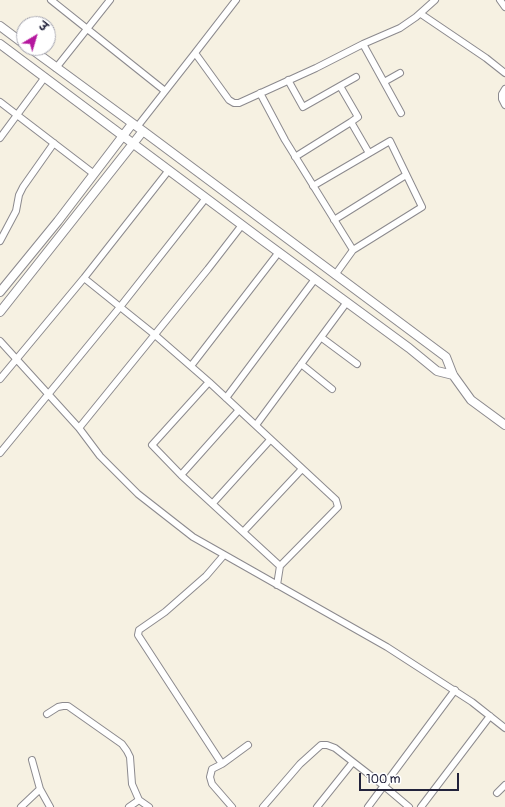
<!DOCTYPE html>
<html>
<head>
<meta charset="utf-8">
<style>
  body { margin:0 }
  #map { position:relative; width:505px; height:807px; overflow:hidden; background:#f6f1e2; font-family:Pangolin,"Playpen Sans Deva",sans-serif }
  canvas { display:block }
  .north { position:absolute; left:16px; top:16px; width:40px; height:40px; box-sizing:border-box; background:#fff; border:1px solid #a7a7b1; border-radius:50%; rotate:38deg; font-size:11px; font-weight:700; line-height:16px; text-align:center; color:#22223b }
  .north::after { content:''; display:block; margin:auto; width:14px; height:18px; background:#b5179e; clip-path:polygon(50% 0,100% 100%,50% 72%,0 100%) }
  .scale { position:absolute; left:359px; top:773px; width:100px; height:18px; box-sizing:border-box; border:2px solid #22223b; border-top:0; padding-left:5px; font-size:12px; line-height:14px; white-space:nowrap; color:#22223b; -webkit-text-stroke:3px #fff; paint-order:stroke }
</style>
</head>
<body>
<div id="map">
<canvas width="505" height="807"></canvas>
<div class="north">उ</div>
<div class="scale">100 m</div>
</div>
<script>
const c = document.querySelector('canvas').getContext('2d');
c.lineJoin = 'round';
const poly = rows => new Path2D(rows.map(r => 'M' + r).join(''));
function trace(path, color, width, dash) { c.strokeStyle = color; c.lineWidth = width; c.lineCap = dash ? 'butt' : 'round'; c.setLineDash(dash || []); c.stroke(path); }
const minor = poly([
  [51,0,165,91],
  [236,0,195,53,229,100,234,103,239,103,316,68,363,44,400,28,416,17,435,0],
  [500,0,505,7],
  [421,14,486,58,505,73],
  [363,44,401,113],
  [56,68,110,0],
  [288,80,303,107,340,86,358,117,351,122,369,153],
  [384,82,400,73],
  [340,86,356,77],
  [505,89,502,94,502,99,505,105],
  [260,93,285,140,353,250,335,275],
  [0,102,94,174],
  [137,127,195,53],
  [0,138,45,77],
  [295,157,351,122],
  [313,186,390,141,422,207,353,250],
  [334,220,406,175],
  [0,241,16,211,19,195,23,187,54,143],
  [84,278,155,335,209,382,336,500,338,507,280,566,277,585],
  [322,338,357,364],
  [0,341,79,428,100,456,138,494,193,537,387,647,472,702,505,728],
  [301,364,332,389],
  [191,366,279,252],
  [0,379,84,278,169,170],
  [209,382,152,445,181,475,280,566],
  [226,398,315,279],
  [256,425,347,302],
  [79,428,208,269,242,225],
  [0,453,120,307,206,198],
  [181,475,239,410],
  [213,503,270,440],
  [243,532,302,469],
  [224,555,206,576,165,612,139,630,138,635,222,764,248,745],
  [47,714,58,707,63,706,68,706,122,744,127,751,130,757,132,784,139,800,129,807],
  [32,760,40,789],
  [222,764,212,769,210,777,212,784,232,807],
  [497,793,505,785],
  [139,800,149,807],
  [21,807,40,789,50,807],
  [263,807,300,764,321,745,327,745,335,748,384,786,409,807],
  [317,807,353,762],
  [368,807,455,690],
  [421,807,490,716]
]);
const tertiary = poly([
  [0,26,24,44],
  [0,44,262,240,409,348,437,371,453,375],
  [143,131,446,357,453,375,471,400,505,425],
  [0,292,58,221,132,124],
  [0,312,143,131,30,48]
]);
trace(minor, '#8c8a8e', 8);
trace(tertiary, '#8c8a8e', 10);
trace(minor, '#fff', 6);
trace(tertiary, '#fff', 8);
</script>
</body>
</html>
